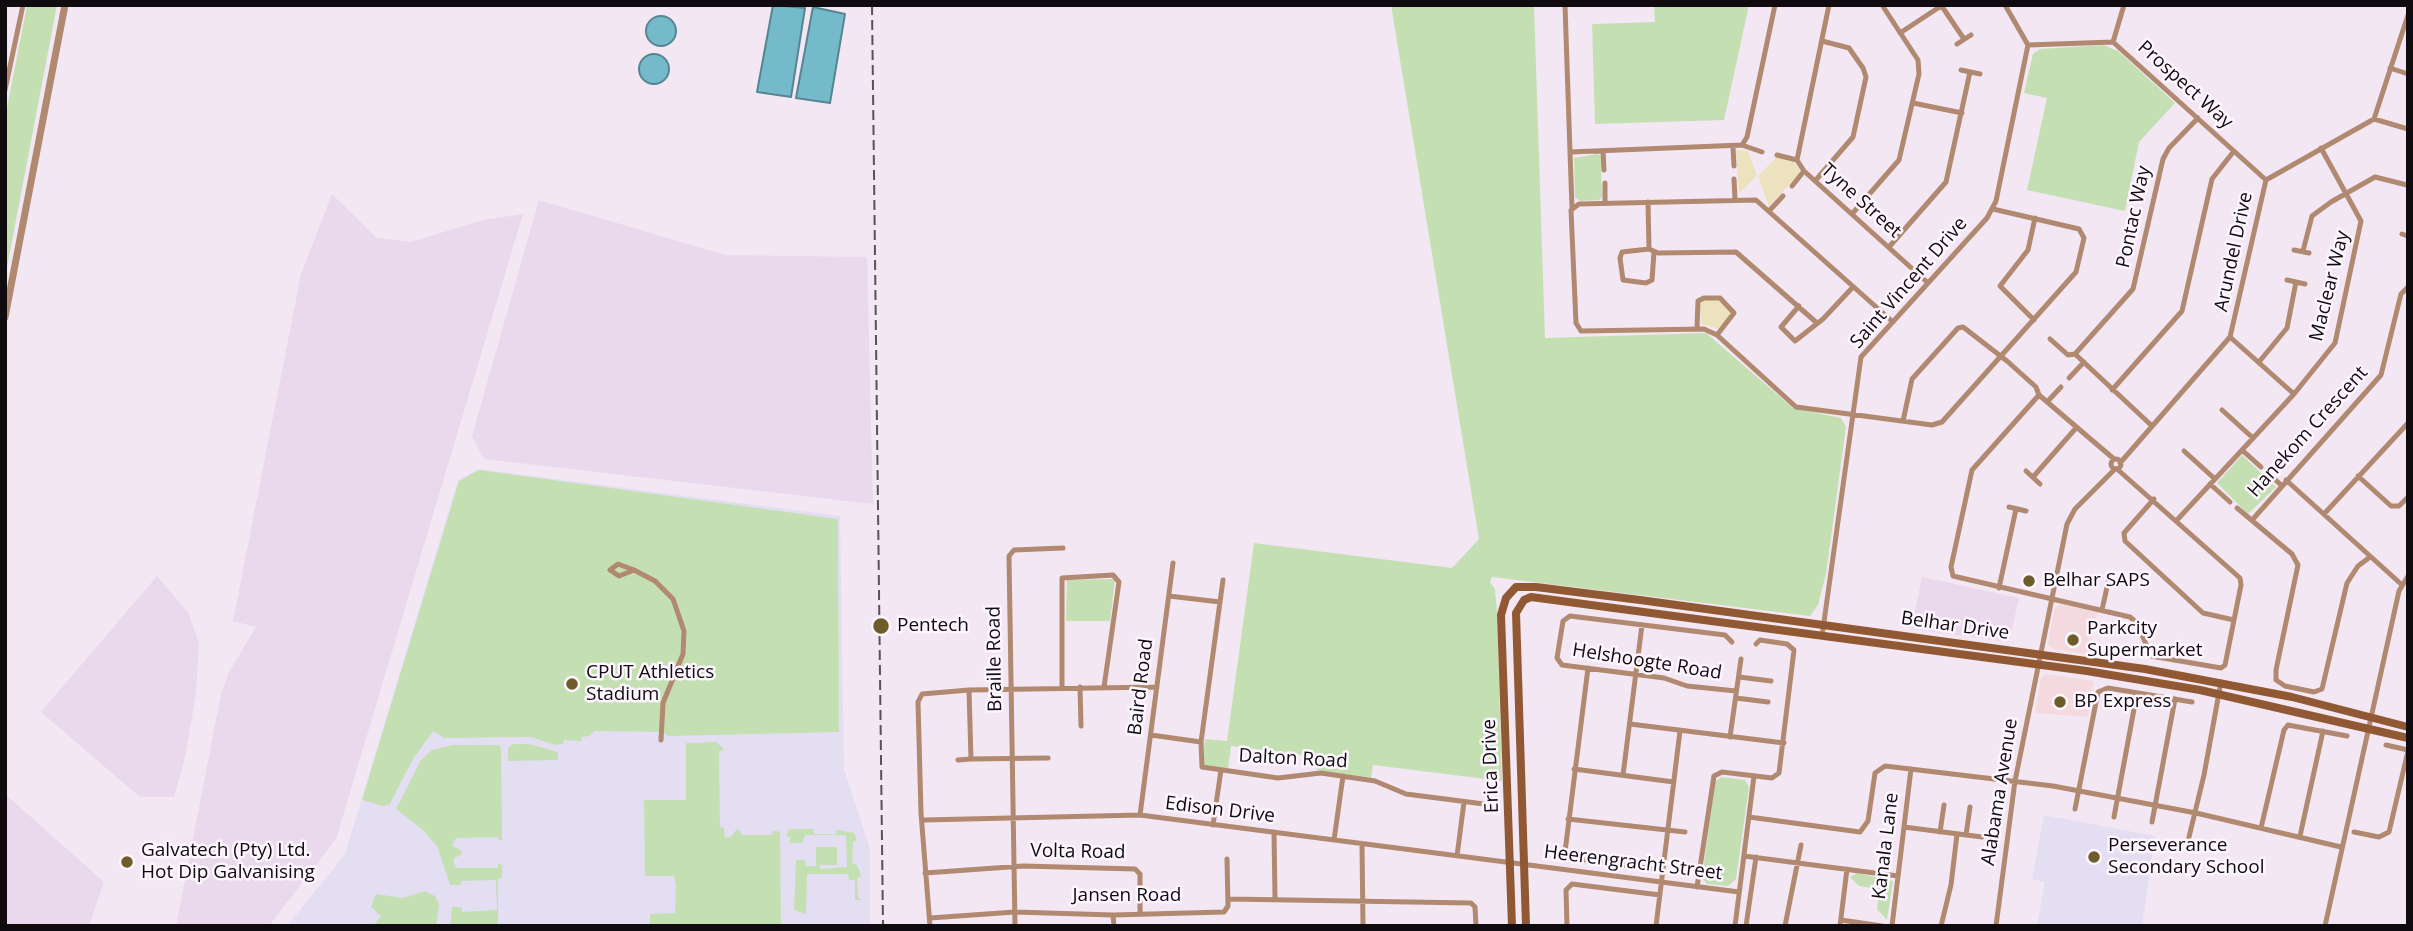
<!DOCTYPE html>
<html>
<head>
<meta charset="utf-8">
<style>
  body { margin:0 }
  #map { position:relative; width:2413px; height:931px; overflow:hidden; background:#f3e7f4; font-family:"Open Sans",sans-serif }
  canvas { display:block }
  .frame { position:absolute; inset:0; border:7px solid #0f0b0f; pointer-events:none }
</style>
</head>
<body>
<div id="map">
<canvas width="2413" height="931"></canvas>
<div class="frame"></div>
</div>
<script>
const c = document.querySelector('canvas').getContext('2d');
c.lineJoin = 'round';
function fill(path, color) { c.fillStyle = color; c.fill(path, 'evenodd'); }
const poly = rows => new Path2D(rows.map(r => 'M' + r).join(''));
function trace(path, color, width, dash) { c.strokeStyle = color; c.lineWidth = width; c.lineCap = dash ? 'butt' : 'round'; c.setLineDash(dash || []); c.stroke(path); }
function drawText(font, color, halo, rows, align = 'center') {
  c.font = font + ' "Open Sans",sans-serif'; c.lineWidth = 5; c.setLineDash([]); c.textBaseline = 'middle'; c.strokeStyle = halo; c.fillStyle = color; for (const [text, x, y, turn = 0] of rows) {
    c.save(); c.translate(x, y); c.rotate((+turn || 0) * Math.PI / 180); c.textAlign = isNaN(turn) ? turn : align; if (halo) c.strokeText(text, 0, 0); c.fillText(text, 0, 0); c.restore();
  }
}
fill(poly([
  [2061,604,2098,612,2088,655,2055,649,2048,645,2054,609],
  [2046,674,2094,681,2088,717,2035,713,2041,678]
]), '#f4dade');
fill(poly([
  [332,194,377,238,411,242,483,220,523,214,336,839,269,926,176,926,221,694,229,672,256,627,233,621,301,274],
  [539,200,725,255,867,257,873,504,484,459,472,436],
  [157,576,189,614,199,643,196,695,183,766,174,797,140,797,41,712],
  [1922,577,2019,598,2009,642,1911,629],
  [5,794,104,882,89,926,5,926]
]), '#ead9ec');
fill(poly([
  [479,469,840,516,844,769,870,849,870,926,287,926,345,854,458,480],
  [2044,815,2155,836,2142,926,2037,926,2045,882,2032,879]
]), '#e4def3');
fill(poly([
  [27,5,57,5,5,278,5,118],
  [1391,5,1534,5,1545,338,1706,333,1793,408,1841,418,1846,427,1826,574,1818,605,1810,616,1492,577,1490,582,1495,589,1497,611,1502,781,1373,765,1371,778,1337,773,1317,770,1318,757,1231,746,1228,769,1205,766,1202,761,1205,739,1227,741,1254,543,1452,568,1479,539],
  [1654,5,1749,5,1724,120,1595,124,1592,24,1655,22],
  [2103,45,2118,51,2175,103,2139,142,2125,211,2027,190,2047,98,2024,93,2033,54,2040,49],
  [1597,154,1601,156,1602,197,1599,200,1580,201,1575,197,1574,158],
  [2242,455,2276,487,2248,514,2217,483],
  [479,470,838,519,839,732,668,736,663,732,594,731,590,736,582,737,581,741,564,740,563,744,555,745,531,737,444,738,433,731,413,759,390,804,383,806,362,800,459,481],
  [1112,579,1115,580,1110,621,1066,621,1067,580],
  [716,742,724,749,719,752,720,827,724,828,725,837,731,837,736,830,740,830,741,835,772,835,773,830,780,832,781,926,646,926,650,924,650,914,675,913,676,885,674,876,645,876,644,800,686,800,686,743],
  [513,744,529,744,558,752,558,760,508,761,508,748],
  [452,745,498,745,501,747,502,840,498,840,498,837,456,838,452,846,462,851,462,854,453,859,456,868,498,868,498,863,502,865,502,878,498,879,498,925,503,926,450,926,452,907,462,907,462,912,497,910,496,880,461,881,461,885,450,885,437,846,423,830,396,809,421,760,432,750],
  [1721,777,1745,780,1749,787,1736,879,1728,886,1707,884,1702,878,1715,782],
  [789,829,814,829,814,834,836,834,837,830,854,833,857,840,853,842,852,863,857,865,861,876,857,879,858,898,862,900,855,900,855,880,849,880,848,874,807,874,806,914,794,910,796,860,805,860,805,866,816,866,816,847,837,847,837,865,820,865,820,869,847,867,846,835,805,835,802,843,790,843,790,837,786,836],
  [1857,873,1893,881,1887,920,1877,909,1879,889,1859,886,1850,877],
  [425,891,435,896,439,905,436,926,373,926,381,916,371,907,376,894,403,898]
]), '#c4e0b3');
fill(poly([
  [1736,150,1748,151,1757,176,1739,193],
  [1777,157,1793,161,1801,172,1769,206,1758,176],
  [1703,300,1718,300,1732,312,1720,329,1701,324,1700,302]
]), '#ece2bd');
const water = poly([
  [773,5,805,8,791,97,757,92,773,5],
  [813,7,845,14,830,103,796,98,813,7],
  '646 31a15 15 0 1 1 30 0a15 15 0 1 1-30 0Z',
  '639 69a15 15 0 1 1 30 0a15 15 0 1 1-30 0Z'
]);
fill(water, '#75baca');
trace(water, '#568692', 2);
trace(poly([
  [1565,5,1570,152,1742,145,1747,137,1775,5],
  [1829,5,1797,160,1804,171,1928,283],
  [1941,5,1964,39],
  [1900,33,1941,6],
  [2113,42,2124,5],
  [1957,44,1971,35],
  [2028,45,2113,42,2266,180],
  [2390,68,2408,74],
  [1961,70,1980,74],
  [5,90,23,5],
  [1913,103,1962,113],
  [2374,119,2408,15],
  [1742,145,1762,152],
  [1733,147,1734,166],
  [1603,151,1604,170],
  [1570,152,1572,208],
  [1777,155,1797,160],
  [1734,179,1735,199],
  [1815,181,1853,137,1866,77,1863,68,1849,48,1822,41],
  [1605,183,1605,203],
  [1792,186,1804,171],
  [1648,202,1649,249,1658,253,1736,252,1817,323],
  [1770,210,1783,196],
  [1852,214,1899,160,1919,74,1918,60,1882,5],
  [2402,234,2408,236],
  [1889,247,1946,182,1970,72],
  [1649,249,1622,252,1620,258,1623,280,1646,283,1652,280,1654,252],
  [2294,250,2309,253],
  [2303,251,2312,216,2331,202,2375,177,2407,185],
  [2287,280,2305,284],
  [1799,306,1781,327,1795,341,1823,319,1853,287],
  [2034,320,2000,286,2028,250,2035,218],
  [1893,322,1756,200,1579,204,1571,210,1576,323,1581,331,1704,329,1717,335,1796,407,1932,425,1942,422,2076,272,2084,238,2079,229,1993,209],
  [1697,328,1698,301,1704,298,1720,298,1734,313,1717,335],
  [2230,337,2294,394],
  [2050,339,2068,355,2075,354,2151,425],
  [2075,354,2133,289,2163,159,2169,148,2198,118],
  [2259,362,2287,328,2296,282],
  [2069,378,2084,362],
  [2112,390,2182,311,2212,179,2234,151],
  [2039,395,1972,470,1951,567,1953,576,2130,617,2137,623,2151,656,2221,668,2225,665,2241,585,2240,578,2117,469],
  [2047,402,2061,387],
  [2222,410,2253,438],
  [1903,421,1912,379,1958,328,1963,327,2007,361,2036,387,2039,395,2114,459],
  [2242,450,2261,467],
  [2184,451,2215,479],
  '2111 464a5 5 0 1 1 10 0a5 5 0 1 1-10 0Z',
  [2120,463,2230,337,2266,180,2374,119,2408,129],
  [2026,471,2040,484],
  [2268,473,2281,485],
  [2358,476,2391,506,2399,506,2408,497],
  [2033,477,2076,428],
  [2286,480,2401,584],
  [2210,484,2230,502],
  [2154,499,2124,533,2125,541,2203,613,2234,620],
  [2009,507,2026,511],
  [2237,508,2292,554,2298,565,2276,670,2276,680,2285,686,2314,692,2322,689,2347,583,2358,566,2370,557],
  [2324,514,2408,423],
  [2253,519,2381,375,2401,294,2408,287],
  [2177,520,2294,394,2335,343,2361,221,2321,148],
  [634,570,618,564,610,570,619,576,634,570,655,581,673,599,684,631,683,654,663,703,661,740],
  [1223,580,1201,742,1202,767,1278,778,1321,773,1375,781,1406,794,1484,804],
  [1999,588,2016,509],
  [1169,596,1220,602],
  [2102,610,2109,578],
  [1822,636,1861,357,1987,218,1996,201,2028,45,2005,5],
  [1732,642,1725,635,1570,616,1563,621,1557,658,1562,665,1664,678,1687,686,1736,691],
  [1588,668,1565,852,1571,858,1662,870],
  [1739,677,1771,681],
  [1080,687,1081,726],
  [1062,688,1062,578,1113,575,1119,582,1104,687],
  [969,690,971,759,1048,758],
  [1736,698,1768,702],
  [1630,724,1784,743],
  [1151,735,1201,742],
  [1730,737,1741,659],
  [2386,745,2408,750],
  [958,760,971,759],
  [1574,769,1674,782],
  [1623,775,1642,625],
  [2075,809,2098,692,2108,688,2192,702],
  [1140,815,1173,563],
  [1749,817,1860,832,1868,821,1875,773,1885,766,2053,786,2196,813,2341,847],
  [2114,817,2137,693],
  [1568,819,1685,832],
  [924,820,1140,815,1739,892],
  [2152,822,2175,699],
  [1213,825,1221,770],
  [1904,827,1982,837],
  [2261,828,2284,730,2288,725,2347,736],
  [1274,832,1275,898],
  [1940,832,1944,805],
  [2354,832,2379,837,2389,832,2408,751],
  [1966,835,1970,807],
  [2300,836,2323,731],
  [2189,837,2204,775,2221,682],
  [1334,840,1343,776],
  [1362,844,1363,926],
  [1457,856,1464,802],
  [1744,856,1898,876],
  [925,873,1023,866,1135,869,1140,874,1140,914],
  [1697,887,1714,776,1722,772,1772,778,1779,773,1794,650,1787,644,1760,640,1756,644],
  [1228,899,1471,903,1475,907,1476,926],
  [1113,915,1114,926],
  [930,918,1015,912,1113,915,1224,912,1228,906,1227,859],
  [1841,920,1882,926],
  [930,926,921,813,918,702,922,694,969,690,1157,687],
  [1015,926,1009,556,1014,550,1063,548],
  [1567,926,1566,890,1572,884,1660,895],
  [1656,926,1680,731],
  [1735,926,1754,776],
  [1746,926,1756,857],
  [1785,926,1801,845],
  [1840,926,1847,869],
  [1892,926,1911,769],
  [1941,926,1951,885,1957,834],
  [1996,926,2015,781,2067,524,2075,509,2115,469],
  [2325,926,2399,591,2408,576]
]), '#b08970', 5);
trace(poly([
  [5,317,65,5]
]), '#b08970', 7);
trace(poly([
  [1512,926,1501,615,1506,598,1516,587,1536,587,1640,600,2145,669,2292,697,2408,727],
  [1526,926,1516,613,1524,600,1531,597,2087,671,2200,690,2408,738]
]), '#915933', 8);
trace(poly([
  [872,5,883,926]
]), '#585259', 2, [10, 5]);
for (const [x, y, r, color] of [
  [2029,581,7,"#6e5d2b"],
  [881,626,9,"#6e5d2b"],
  [2073,640,7,"#6e5d2b"],
  [572,684,7,"#6e5d2b"],
  [2060,702,7,"#6e5d2b"],
  [2094,857,7,"#6e5d2b"],
  [127,862,7,"#6e5d2b"]
]) { const dot = new Path2D(); dot.arc(x, y, r, 0, 2 * Math.PI); c.fillStyle = color; c.fill(dot); trace(dot, '#fdf6fe', 2.5); }
drawText('19px', '#0f0b0f', '#fdf6fe', [
  ["Prospect Way",2185,85,42],
  ["Tyne Street",1861,201,42],
  ["Pontac Way",2134,217,-78],
  ["Arundel Drive",2234,252,-78],
  ["Saint Vincent Drive",1909,283,-49],
  ["Maclear Way",2330,286,-76],
  ["Hanekom Crescent",2308,432,-48],
  ["Belhar Drive",1955,626,8],
  ["Braille Road",995,659,-91],
  ["Helshoogte Road",1647,662,9],
  ["Baird Road",1141,687,-83],
  ["Dalton Road",1293,759,3],
  ["Erica Drive",1491,766,-92],
  ["Alabama Avenue",2000,792,-81],
  ["Edison Drive",1220,810,7],
  ["Kanala Lane",1886,846,-83],
  ["Volta Road",1078,852,1],
  ["Heerengracht Street",1633,863,7],
  ["Jansen Road",1127,896]
]);
drawText('19px', '#0f0b0f', '#fdf6fe', [
  ["Belhar SAPS",2043,581],
  ["Pentech",897,626],
  ["Parkcity",2087,629],
  ["Supermarket",2087,651],
  ["CPUT Athletics",586,673],
  ["Stadium",586,695],
  ["BP Express",2074,702],
  ["Perseverance",2108,846],
  ["Secondary School",2108,868],
  ["Galvatech (Pty) Ltd.",141,851],
  ["Hot Dip Galvanising",141,873]
], 'left');
</script>
</body>
</html>
